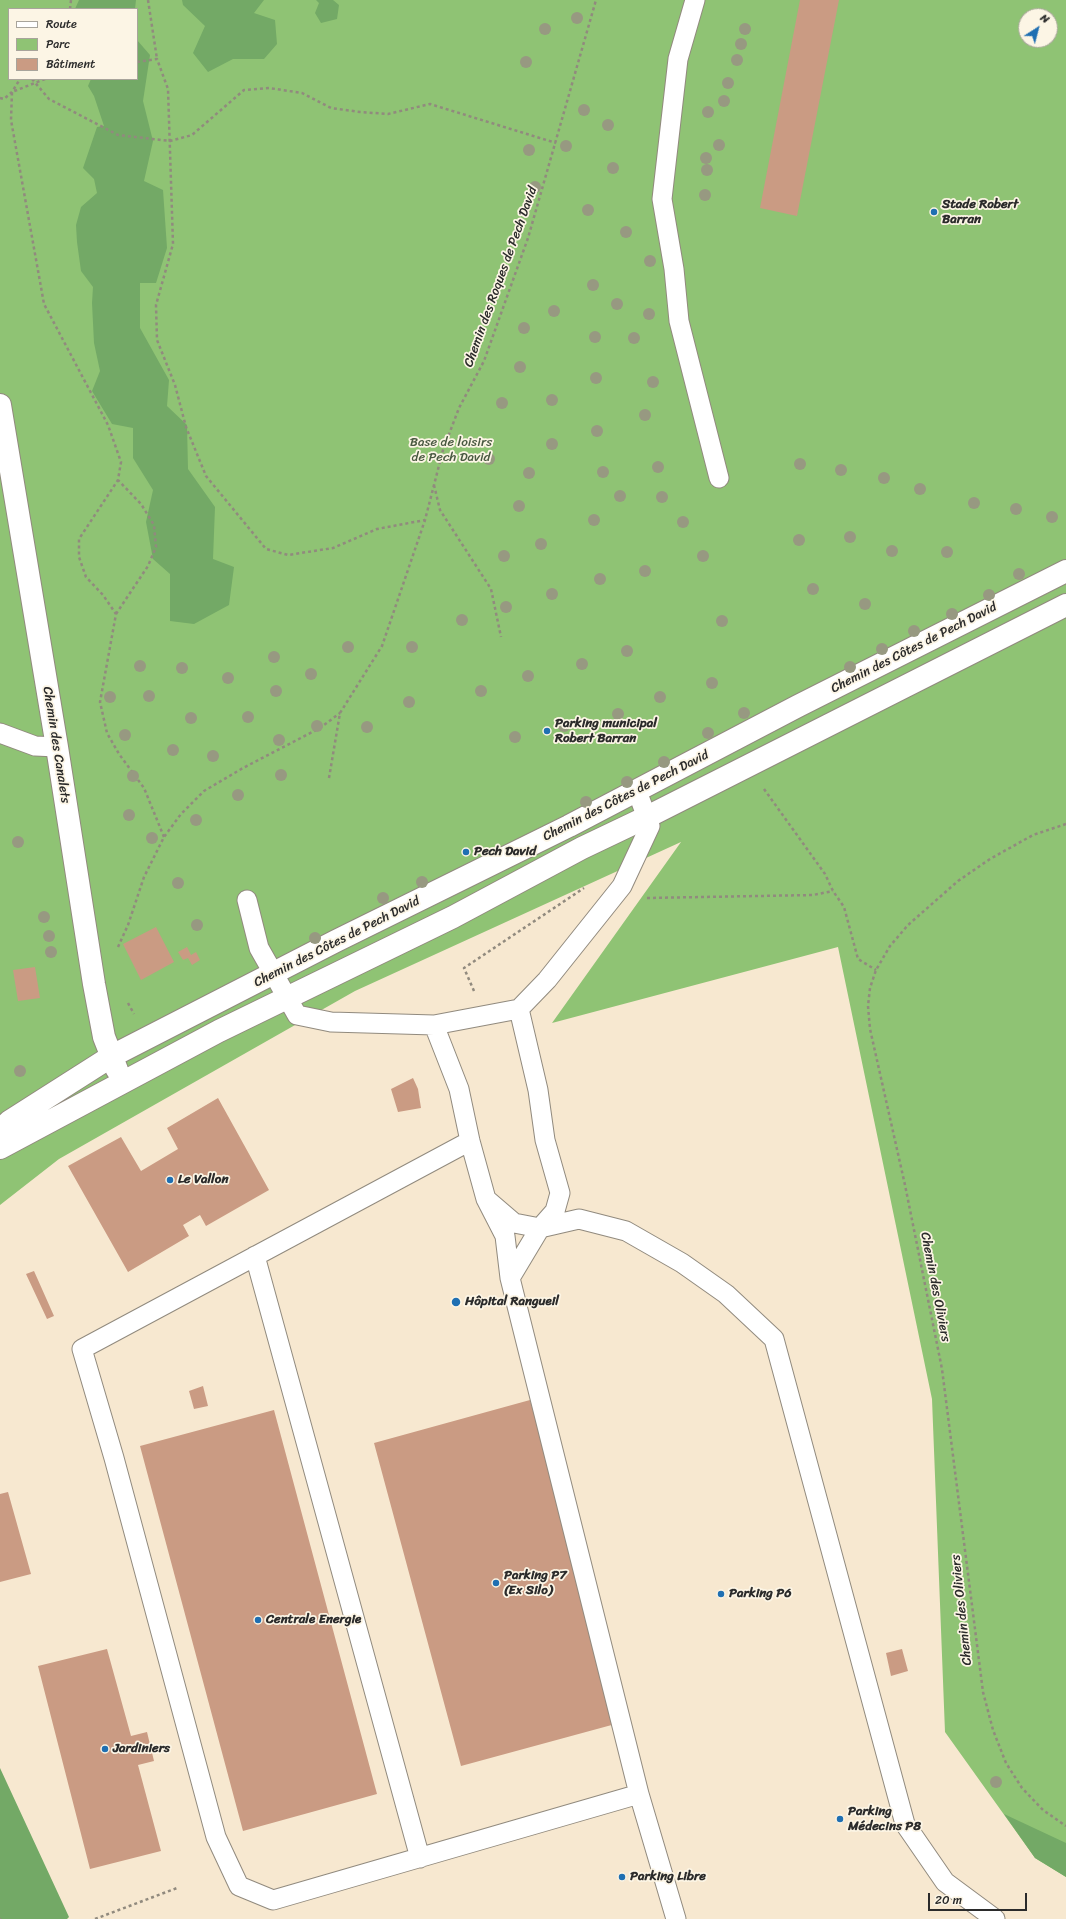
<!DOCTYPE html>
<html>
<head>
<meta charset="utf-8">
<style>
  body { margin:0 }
  #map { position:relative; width:1066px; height:1919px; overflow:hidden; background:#f7e8d0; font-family:Sriracha,sans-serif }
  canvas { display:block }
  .legend { position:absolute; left:8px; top:8px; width:130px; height:72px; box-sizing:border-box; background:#fcf5e5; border:1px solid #a8a49b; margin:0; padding:5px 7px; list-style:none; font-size:12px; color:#2b2b2b }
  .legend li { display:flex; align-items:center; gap:8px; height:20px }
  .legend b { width:20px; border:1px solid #a8a49b }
  .north { position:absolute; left:1018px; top:8px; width:40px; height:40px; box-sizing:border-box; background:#fcf5e5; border:1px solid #a8a49b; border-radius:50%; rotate:36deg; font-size:11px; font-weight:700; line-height:16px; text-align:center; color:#2b2b2b }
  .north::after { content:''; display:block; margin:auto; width:14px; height:18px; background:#1f6fb2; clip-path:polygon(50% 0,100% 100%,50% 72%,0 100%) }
  .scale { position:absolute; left:928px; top:1893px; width:99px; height:18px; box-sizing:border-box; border:2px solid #2b2b2b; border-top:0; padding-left:5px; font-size:12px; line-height:14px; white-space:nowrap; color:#2b2b2b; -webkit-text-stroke:3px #fcf5e5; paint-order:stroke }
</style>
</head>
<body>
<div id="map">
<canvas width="1066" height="1919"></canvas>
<ul class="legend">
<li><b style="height:5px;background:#fff"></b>Route</li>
<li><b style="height:11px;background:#8fc374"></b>Parc</li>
<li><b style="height:11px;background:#ca9b83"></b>Bâtiment</li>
</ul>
<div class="north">N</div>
<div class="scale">20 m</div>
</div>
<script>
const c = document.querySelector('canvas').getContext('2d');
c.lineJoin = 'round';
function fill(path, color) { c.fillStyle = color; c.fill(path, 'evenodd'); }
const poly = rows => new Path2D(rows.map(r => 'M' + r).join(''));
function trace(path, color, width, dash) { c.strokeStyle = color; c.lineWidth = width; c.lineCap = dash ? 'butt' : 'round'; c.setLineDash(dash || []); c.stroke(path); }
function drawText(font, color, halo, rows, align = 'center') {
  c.font = font + ' Sriracha,sans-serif'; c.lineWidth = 3.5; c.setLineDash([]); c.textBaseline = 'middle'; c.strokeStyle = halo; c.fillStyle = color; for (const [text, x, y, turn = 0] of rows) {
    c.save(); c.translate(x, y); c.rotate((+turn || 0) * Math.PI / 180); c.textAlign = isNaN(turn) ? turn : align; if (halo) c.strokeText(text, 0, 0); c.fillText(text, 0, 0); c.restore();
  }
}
fill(poly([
  [0,0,1066,0,1066,1877,1035,1858,945,1732,932,1399,838,947,552,1023,681,842,355,991,59,1159,0,1205],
  [9,9,137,9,137,79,9,79],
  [1026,16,1050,16,1050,40,1026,40]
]), '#8fc374');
fill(poly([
  [79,0,136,0,135,9,75,9],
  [182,0,264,0,254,13,275,20,277,44,264,59,233,59,208,72,193,53,205,26,183,5],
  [316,0,333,0,339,5,337,19,321,23,315,13,319,3],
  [137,40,150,55,143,101,153,141,144,181,163,190,167,248,156,283,140,283,140,328,169,380,167,406,187,425,188,469,215,507,213,559,234,567,229,605,194,624,170,621,170,574,153,559,146,522,153,490,133,458,133,428,112,424,92,391,100,371,94,343,92,303,93,287,81,271,77,242,76,225,81,207,97,193,94,179,83,168,97,127,104,126,94,96,88,86,91,79,137,79],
  [0,1768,69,1917,67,1919,0,1919],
  [1004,1814,1066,1843,1066,1877,1035,1858]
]), '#73a966');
fill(poly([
  [800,0,839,0,797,216,760,208],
  [156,927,174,962,141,980,123,944],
  [187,947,191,955,196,952,200,960,192,965,188,958,183,960,178,952],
  [35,967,40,998,18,1001,13,970],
  [413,1078,418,1089,421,1108,398,1112,391,1089],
  [218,1098,269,1190,206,1226,200,1215,183,1225,189,1236,128,1272,68,1166,121,1137,141,1171,178,1149,167,1128],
  [34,1271,54,1316,47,1319,26,1274],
  [203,1386,208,1406,194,1409,189,1391],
  [530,1400,619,1723,461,1766,374,1443],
  [274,1410,377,1794,243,1831,140,1446],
  [8,1492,31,1574,0,1582,0,1494],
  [107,1649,131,1736,147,1732,154,1761,138,1765,161,1851,90,1869,38,1666],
  [902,1649,908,1671,891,1676,886,1653]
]), '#ca9b83');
const service = poly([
  [695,0,678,59,662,199,674,269,679,321,719,478],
  [0,733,35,746,57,747],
  [247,900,259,948,297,1015,331,1022,434,1025,519,1009,547,980,622,886,650,826,637,791],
  [434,1025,459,1089,470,1141,486,1199,505,1236,510,1278,639,1794,676,1919],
  [470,1141,82,1349,114,1458,216,1837,239,1886,273,1900,639,1794],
  [486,1199,514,1223,540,1228,579,1219,626,1231,682,1263,726,1294,774,1339,905,1824,945,1882,995,1919],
  [255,1256,420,1858],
  [510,1278,540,1228,555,1211,560,1193,545,1140,538,1090,519,1009]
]);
const minor = poly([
  [0,405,57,747,94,984,104,1037,117,1070],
  [0,1130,10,1121,112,1056,336,941,569,826,798,706,1066,571],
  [0,1148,219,1031,453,917,582,848,647,817,1066,605]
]);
trace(service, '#918a7e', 21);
trace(minor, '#918a7e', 24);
trace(poly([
  [148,0,157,59],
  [70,9,71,0],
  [137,62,157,59,168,89,173,244,156,305,157,340,175,385,186,427,206,476,266,549,288,555,333,548,377,529,425,520],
  [32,79,49,99,118,135,170,141,192,135,244,90,269,88,302,93,331,108,360,112,388,114,430,104,556,143],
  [45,79,12,92,11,120,44,304,108,425,121,462,118,480,79,539,79,557,86,577,103,595,116,614,100,702,107,733,119,754,144,788,164,837],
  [0,98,4,99,12,92,20,79],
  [434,485,440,510,491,589,501,637],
  [116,614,148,566,156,547,154,525,141,504,118,480],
  [329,778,340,713,382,646,425,520,443,450,459,408,484,361,528,238,596,0],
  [764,789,825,874,833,891,844,907,858,959,876,970],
  [1066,824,1033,835,990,859,958,881,908,925,890,946,876,970,870,988,868,1006,870,1029,905,1185,942,1369,983,1692,993,1730,1006,1763,1022,1788,1043,1810,1066,1826],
  [647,898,813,895,833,891],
  [118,947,128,925,144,877,164,837,181,814,204,791,243,768,320,728,340,713],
  [474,991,464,968,584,888],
  [128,1003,134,1014],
  [0,1918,0,1919],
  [95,1919,177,1888]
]), '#918a7e', 2.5, [3, 3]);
trace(service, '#fff', 19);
trace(minor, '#fff', 22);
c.fillStyle = '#979981';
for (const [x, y] of [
  [577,18],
  [545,29],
  [745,29],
  [741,44],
  [737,60],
  [526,62],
  [728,83],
  [724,101],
  [584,110],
  [708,112],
  [608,125],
  [719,145],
  [566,146],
  [529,150],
  [706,158],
  [613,168],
  [707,170],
  [535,187],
  [705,195],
  [588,210],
  [626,232],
  [650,261],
  [593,285],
  [617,304],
  [554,311],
  [649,314],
  [524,328],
  [595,337],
  [634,338],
  [520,367],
  [596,378],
  [653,382],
  [552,400],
  [502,403],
  [645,415],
  [597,431],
  [552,444],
  [489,459],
  [800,464],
  [658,467],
  [841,470],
  [603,472],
  [529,473],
  [884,478],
  [920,489],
  [620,496],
  [662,497],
  [974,503],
  [519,506],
  [1016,509],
  [1052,517],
  [594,520],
  [683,522],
  [850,537],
  [799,540],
  [541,544],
  [892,551],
  [947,552],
  [504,556],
  [703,556],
  [645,571],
  [1019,574],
  [600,579],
  [813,589],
  [552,594],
  [989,595],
  [865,604],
  [506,607],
  [952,614],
  [462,620],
  [722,621],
  [914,631],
  [348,647],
  [412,647],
  [882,649],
  [627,651],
  [274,657],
  [582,664],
  [140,666],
  [850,667],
  [182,668],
  [311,674],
  [528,676],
  [228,678],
  [712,683],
  [276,691],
  [481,691],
  [149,696],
  [110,697],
  [660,697],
  [409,702],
  [744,713],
  [618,714],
  [248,717],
  [191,718],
  [317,726],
  [564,726],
  [367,727],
  [708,733],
  [125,735],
  [515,737],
  [279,740],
  [173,750],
  [213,756],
  [664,762],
  [281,775],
  [133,776],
  [627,782],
  [238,795],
  [586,802],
  [129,815],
  [196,820],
  [152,838],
  [18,842],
  [422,882],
  [178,883],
  [383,898],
  [44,917],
  [197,925],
  [49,936],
  [315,938],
  [51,952],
  [20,1071],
  [996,1782]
]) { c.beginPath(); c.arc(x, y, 6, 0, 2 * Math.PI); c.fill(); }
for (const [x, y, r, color] of [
  [934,212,4,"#1f6fb2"],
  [547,731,4,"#1f6fb2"],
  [466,852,4,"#1f6fb2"],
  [170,1180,4,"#1f6fb2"],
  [456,1302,5,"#1f6fb2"],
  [496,1583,4,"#1f6fb2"],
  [721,1594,4,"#1f6fb2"],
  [258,1620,4,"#1f6fb2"],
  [105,1749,4,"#1f6fb2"],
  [840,1819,4,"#1f6fb2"],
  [622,1877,4,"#1f6fb2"]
]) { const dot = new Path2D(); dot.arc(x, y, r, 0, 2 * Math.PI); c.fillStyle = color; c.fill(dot); trace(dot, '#fcf5e5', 1.5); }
drawText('bold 13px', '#2b2b2b', '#fcf5e5', [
  ["Stade Robert",942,205],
  ["Barran",942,220],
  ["Parking municipal",555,724],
  ["Robert Barran",555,739],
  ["Pech David",474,852],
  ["Le Vallon",178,1180],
  ["Hôpital Rangueil",465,1302],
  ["Parking P7",504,1576],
  ["(Ex Silo)",504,1591],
  ["Parking P6",729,1594],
  ["Centrale Energie",266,1620],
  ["Jardiniers",113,1749],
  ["Parking",848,1812],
  ["Médecins P8",848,1827],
  ["Parking Libre",630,1877]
], 'left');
drawText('13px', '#2b2b2b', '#fcf5e5', [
  ["Chemin des Roques de Pech David",501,277,-70],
  ["Chemin des Côtes de Pech David",914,648,-27],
  ["Chemin des Canalets",56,745,81],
  ["Chemin des Côtes de Pech David",626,796,-27],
  ["Chemin des Côtes de Pech David",337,942,-27],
  ["Chemin des Oliviers",935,1287,79],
  ["Chemin des Oliviers",962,1610,-96]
]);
drawText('13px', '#495941', '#fcf5e5', [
  ["Base de loisirs",451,443],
  ["de Pech David",451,458]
]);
</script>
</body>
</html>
